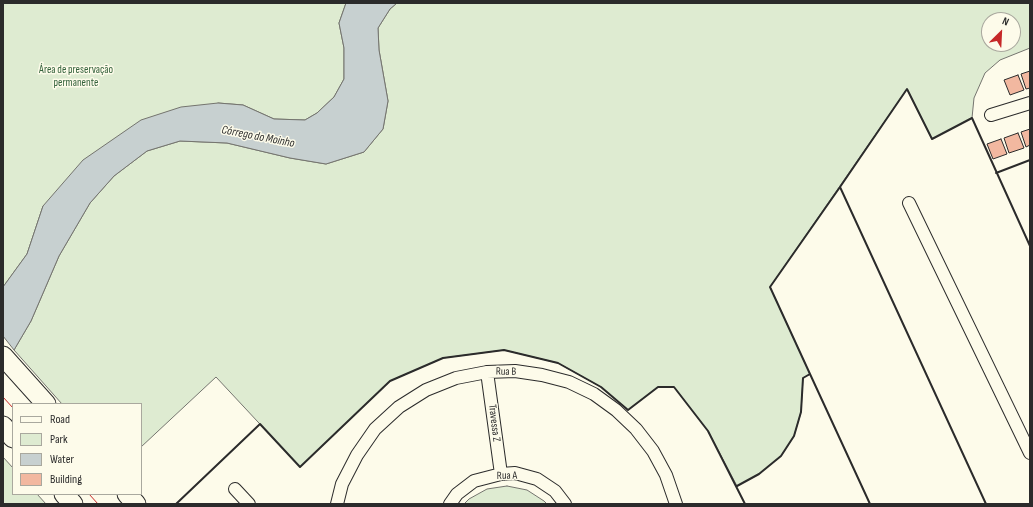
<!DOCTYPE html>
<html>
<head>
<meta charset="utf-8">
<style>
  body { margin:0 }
  #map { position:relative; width:1033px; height:507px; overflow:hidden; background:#fdfbea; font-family:"Sofia Sans Condensed",sans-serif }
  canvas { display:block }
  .frame { position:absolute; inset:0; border:4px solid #2b2b2b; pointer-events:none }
  .legend { position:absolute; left:12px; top:403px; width:130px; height:92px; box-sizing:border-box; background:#fdfbea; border:1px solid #a9a89e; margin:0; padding:5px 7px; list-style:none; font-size:12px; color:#2b2b2b }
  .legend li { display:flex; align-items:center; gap:8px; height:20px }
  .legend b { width:20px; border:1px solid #a9a89e }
  .north { position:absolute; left:981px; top:12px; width:40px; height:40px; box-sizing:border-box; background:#fdfbea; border:1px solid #a9a89e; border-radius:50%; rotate:24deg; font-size:11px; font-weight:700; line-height:16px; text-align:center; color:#2b2b2b }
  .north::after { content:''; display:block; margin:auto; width:14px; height:18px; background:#c62828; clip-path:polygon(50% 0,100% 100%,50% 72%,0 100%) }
</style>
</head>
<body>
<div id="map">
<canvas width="1033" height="507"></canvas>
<div class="frame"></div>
<ul class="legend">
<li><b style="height:5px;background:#fdfbea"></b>Road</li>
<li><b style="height:11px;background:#deebd1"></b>Park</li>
<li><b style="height:11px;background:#c7d0d0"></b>Water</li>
<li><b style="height:11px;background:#f2b8a0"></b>Building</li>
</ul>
<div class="north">N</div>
</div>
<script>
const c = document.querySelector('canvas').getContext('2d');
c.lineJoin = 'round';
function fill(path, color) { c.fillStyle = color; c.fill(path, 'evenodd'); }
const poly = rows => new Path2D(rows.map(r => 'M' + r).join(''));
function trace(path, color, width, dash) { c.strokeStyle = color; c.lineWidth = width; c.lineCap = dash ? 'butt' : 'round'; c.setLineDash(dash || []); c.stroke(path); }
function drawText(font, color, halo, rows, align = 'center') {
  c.font = font + ' "Sofia Sans Condensed",sans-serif'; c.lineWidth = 3; c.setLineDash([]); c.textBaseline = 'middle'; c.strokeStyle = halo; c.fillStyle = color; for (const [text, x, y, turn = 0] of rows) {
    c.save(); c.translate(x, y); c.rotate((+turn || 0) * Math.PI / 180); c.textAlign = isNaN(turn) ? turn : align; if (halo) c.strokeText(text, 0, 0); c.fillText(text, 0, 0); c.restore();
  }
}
const green = poly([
  [3,3,346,3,339,23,344,48,344,79,334,97,317,113,305,120,274,119,243,105,218,103,43,206,27,254,3,287,3,3],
  [397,3,1030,3,1030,48,1000,60,985,73,974,98,972,118,932,139,907,89,770,287,810,374,803,378,801,412,794,436,781,456,759,474,737,486,708,431,674,387,658,387,628,410,601,387,558,363,504,350,443,358,390,381,300,467,216,377,141,447,141,404,62,404,14,350,31,321,59,256,90,203,114,176,147,151,180,141,227,143,290,158,326,164,364,152,383,129,388,101,379,50,378,28,390,9,397,3],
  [989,20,1013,20,1013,44,989,44,989,20],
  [3,457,13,468,13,494,37,494,46,504,3,504,3,457],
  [507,486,527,490,544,501,547,504,464,504,469,499,487,489,507,486]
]);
fill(green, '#deebd1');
trace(green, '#74746e', 1);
const water = poly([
  [346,3,397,3,390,9,378,28,379,50,388,101,383,129,364,152,326,164,290,158,227,143,180,141,147,151,114,176,90,203,59,256,31,321,14,350,3,336,3,287,27,254,43,206,83,160,141,120,181,107,218,103,243,105,274,119,305,120,317,113,334,97,344,79,344,48,339,23,346,3]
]);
fill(water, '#c7d0d0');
trace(water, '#74746e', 1);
const building = poly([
  [1030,71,1030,88,1026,89,1021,74,1030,71],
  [1018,75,1024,90,1010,95,1004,80,1018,75],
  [1030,129,1030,145,1026,147,1021,132,1030,129],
  [1018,133,1024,148,1009,153,1004,138,1018,133],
  [1001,139,1007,154,993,159,987,144,1001,139]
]);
fill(building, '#f2b8a0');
trace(building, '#2b2b2b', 1);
const minor = poly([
  [991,115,1030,103],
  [909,203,1030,453],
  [487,372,501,474],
  [235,489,249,504],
  [337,504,342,484,357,455,375,429,399,407,426,390,456,378,487,372,515,371,542,375,569,382,594,394,616,410,636,429,653,451,666,475,676,504],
  [450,504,457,494,474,481,501,474,515,473,537,479,555,491,565,504]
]);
const primary = poly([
  [3,356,46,404],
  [3,426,13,438],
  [64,494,73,504],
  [127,494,136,504]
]);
trace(minor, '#2b2b2b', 14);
trace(primary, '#2b2b2b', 21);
trace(minor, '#fdfbea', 12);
trace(primary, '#fdfbea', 19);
trace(poly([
  [996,173,1030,160],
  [840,187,907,89,932,139,972,118,1030,246],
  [810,374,770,287,840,187,986,504],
  [737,486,759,474,781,456,794,436,801,412,803,378,810,374,870,504],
  [176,504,260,424,300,467,390,381,443,358,504,350,558,363,601,387,628,410,658,387,674,387,708,431,745,504]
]), '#2b2b2b', 2);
trace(poly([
  [3,397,13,408],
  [89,494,98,504]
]), '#c62828', 1, [14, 3, 2, 3]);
drawText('11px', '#34623c', '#fdfbea', [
  ["Área de preservação",76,70],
  ["permanente",76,83]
]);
drawText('11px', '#2b2b2b', '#fdfbea', [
  ["Rua B",506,372,1],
  ["Travessa Z",494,423,83],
  ["Rua A",507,476,-1]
]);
drawText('italic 12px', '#2b2b2b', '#fdfbea', [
  ["Córrego do Moinho",258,137,11]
]);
</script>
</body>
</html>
